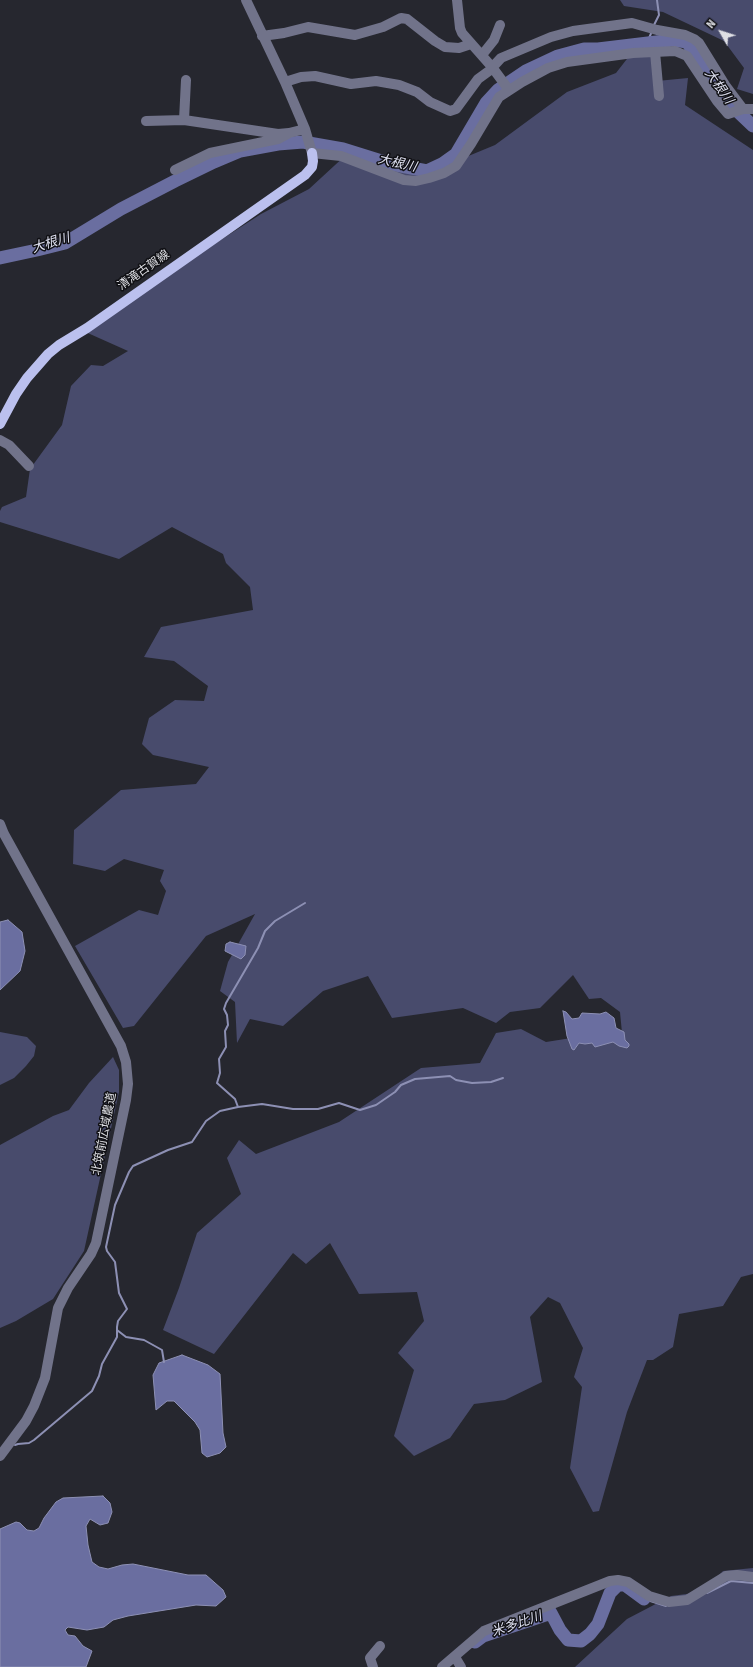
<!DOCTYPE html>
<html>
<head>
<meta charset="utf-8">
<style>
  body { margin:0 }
  #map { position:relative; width:753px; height:1667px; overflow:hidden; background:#26272f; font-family:"Source Sans 3",sans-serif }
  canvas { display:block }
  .north { position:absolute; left:701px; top:12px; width:40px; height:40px; -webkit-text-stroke:3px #101014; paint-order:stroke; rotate:309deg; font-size:11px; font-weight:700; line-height:16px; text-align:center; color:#dedfe4 }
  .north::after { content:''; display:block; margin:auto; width:14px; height:18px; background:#dedfe4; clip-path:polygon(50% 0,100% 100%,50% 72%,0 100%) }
</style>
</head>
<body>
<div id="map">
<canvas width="753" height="1667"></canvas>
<div class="north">N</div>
</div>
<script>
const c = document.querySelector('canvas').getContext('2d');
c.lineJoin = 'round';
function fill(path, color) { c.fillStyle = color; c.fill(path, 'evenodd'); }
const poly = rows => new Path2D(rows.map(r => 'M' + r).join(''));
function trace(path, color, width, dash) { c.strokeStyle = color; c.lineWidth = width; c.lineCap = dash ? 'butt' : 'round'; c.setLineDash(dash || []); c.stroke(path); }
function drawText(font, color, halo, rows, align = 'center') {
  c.font = font + ' "Source Sans 3","Noto Sans JP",sans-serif'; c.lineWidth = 3; c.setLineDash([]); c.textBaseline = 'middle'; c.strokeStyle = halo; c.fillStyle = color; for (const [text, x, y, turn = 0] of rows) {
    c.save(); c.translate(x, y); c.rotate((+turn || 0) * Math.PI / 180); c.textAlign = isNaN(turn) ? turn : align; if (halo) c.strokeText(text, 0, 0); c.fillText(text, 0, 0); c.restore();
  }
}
fill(poly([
  [620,0,753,0,753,94,737,89,744,68,724,41,663,12,624,6],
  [637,46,657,47,657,81,688,78,685,105,753,150,753,1274,741,1277,723,1306,679,1314,673,1347,653,1360,647,1360,627,1412,599,1511,593,1512,570,1468,582,1387,574,1377,583,1348,560,1303,548,1297,530,1317,542,1382,505,1400,474,1404,450,1438,414,1456,394,1436,414,1370,398,1353,424,1321,417,1292,359,1294,330,1243,306,1264,293,1253,214,1354,163,1330,179,1288,197,1233,241,1194,227,1158,239,1140,256,1154,339,1122,421,1068,480,1063,496,1033,521,1029,546,1042,603,1033,622,1033,620,1012,601,998,589,999,573,975,540,1008,510,1012,496,1023,463,1008,392,1018,368,976,323,991,283,1026,250,1019,237,1043,235,1002,220,991,228,962,255,914,206,936,134,1026,123,1028,75,946,139,910,158,915,166,891,160,881,164,870,124,859,105,871,73,864,74,830,121,790,196,784,209,767,153,755,142,744,149,718,175,700,204,701,208,686,174,661,144,657,161,627,253,610,250,587,226,563,223,554,172,527,119,559,0,522,0,511,2,507,26,497,30,469,62,425,71,386,91,365,103,366,128,351,81,330,261,214,309,189,347,154,420,176,495,145,567,92,616,73],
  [0,1032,27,1037,36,1046,34,1056,26,1066,14,1078,0,1085],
  [113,1057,119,1070,119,1092,84,1251,53,1299,16,1321,0,1328,0,1145,53,1116,69,1110,89,1083],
  [753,1568,753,1667,575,1667,627,1619,671,1596,702,1592,723,1571]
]), '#484b6c');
const water = poly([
  [8,920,22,932,25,951,20,971,0,990,0,922,8,920],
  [230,942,246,946,245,955,241,959,225,951,226,944,230,942],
  [563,1011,566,1012,572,1019,579,1018,582,1013,600,1014,606,1012,614,1018,616,1028,624,1032,625,1040,629,1044,629,1046,627,1048,619,1046,613,1042,595,1047,592,1043,585,1044,579,1043,574,1050,572,1049,567,1036,563,1011],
  [182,1355,208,1365,220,1374,223,1433,226,1447,220,1453,207,1457,202,1453,200,1430,195,1422,174,1401,167,1401,156,1410,153,1375,159,1363,182,1355],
  [103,1496,110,1503,112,1512,108,1523,100,1525,90,1519,86,1526,88,1545,92,1562,99,1567,108,1569,122,1565,133,1564,188,1575,206,1575,223,1590,226,1597,216,1606,196,1605,128,1616,113,1620,104,1627,87,1630,68,1627,65,1630,68,1635,75,1636,83,1646,92,1651,86,1667,0,1667,0,1529,16,1522,20,1523,27,1530,34,1531,39,1528,44,1518,56,1502,63,1498,103,1496]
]);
fill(water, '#6a6ea0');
trace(water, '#8d90b4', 1);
trace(poly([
  [654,25,659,15,657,0],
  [647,43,652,31],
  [752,125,753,124],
  [238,1107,235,1099,217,1083,220,1073,219,1059,226,1047,225,1031,228,1025,227,1015,224,1009,226,1003,258,948,265,931,275,921,305,903],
  [117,1330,126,1337,144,1340,162,1350,164,1362],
  [15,1445,18,1444,29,1443,34,1440,92,1391,99,1376,102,1364,117,1337,117,1327,118,1321,127,1309,119,1293,115,1262,107,1251,106,1247,115,1205,129,1172,133,1166,168,1150,192,1142,206,1121,220,1111,238,1107,262,1104,293,1109,318,1109,339,1103,360,1110,376,1105,395,1092,401,1085,415,1079,450,1076,456,1080,472,1083,491,1082,503,1078],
  [707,1593,731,1581,753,1583],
  [644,1599,666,1606]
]), '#8d90b4', 2);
trace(poly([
  [0,258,37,250,65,243,121,209,175,181,214,162,240,151,278,144,303,142,343,149,391,164,427,171,442,164,456,154,486,103,498,90,526,71,558,56,584,49,598,49,673,40,687,42,713,82,733,107,753,126],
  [475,1642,483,1636,551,1613,560,1630,568,1640,581,1641,590,1634,598,1624,610,1593,618,1585,625,1585,644,1599]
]), '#6a6ea0', 13);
trace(poly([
  [246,0,285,82,305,129,312,153,341,156,404,180,416,181,429,178,444,173,456,166,471,144,499,97,522,82,548,68,567,62,633,53,675,51,687,56,717,101,728,114,743,109,753,109],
  [457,0,460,28,462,33,492,67,509,90],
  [262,36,284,33,308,27,355,35,383,27,401,18,407,19,435,41,445,47,459,48,471,44],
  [655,52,659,96],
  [482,55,494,40,500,25],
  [285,82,301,77,315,76,351,84,376,81,399,85,417,92,430,102,450,111,456,109,478,79,489,71,501,58,551,37,573,31,632,23,657,30,685,35,694,39,699,43,725,85,743,109],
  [184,120,186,80],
  [146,121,184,120,278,134,289,133],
  [175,170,210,153,278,139,289,133,305,129],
  [0,440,9,445,29,466],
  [0,824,4,834,121,1046,126,1062,128,1084,126,1100,96,1243,91,1254,68,1288,58,1308,45,1378,34,1406,26,1421,0,1456],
  [455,1657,461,1667],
  [373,1667,370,1658,380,1646],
  [442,1667,484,1631,610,1581,618,1580,628,1582,649,1596,669,1602,687,1600,726,1576,737,1575,753,1577]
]), '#71738a', 10);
trace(poly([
  [0,424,16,394,27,378,48,354,59,345,87,328,305,175,312,167,313,161,312,153]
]), '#bbc0ee', 10);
drawText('12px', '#dedfe4', '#101014', [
  ["清滝古賀線",144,271,-35],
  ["北筑前広域農道",105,1134,-79]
]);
drawText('italic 13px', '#e0e2f2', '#101014', [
  ["大根川",718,87,55],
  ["大根川",397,164,13],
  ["大根川",51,244,-17],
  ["米多比川",517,1625,-19]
]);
</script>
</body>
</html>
